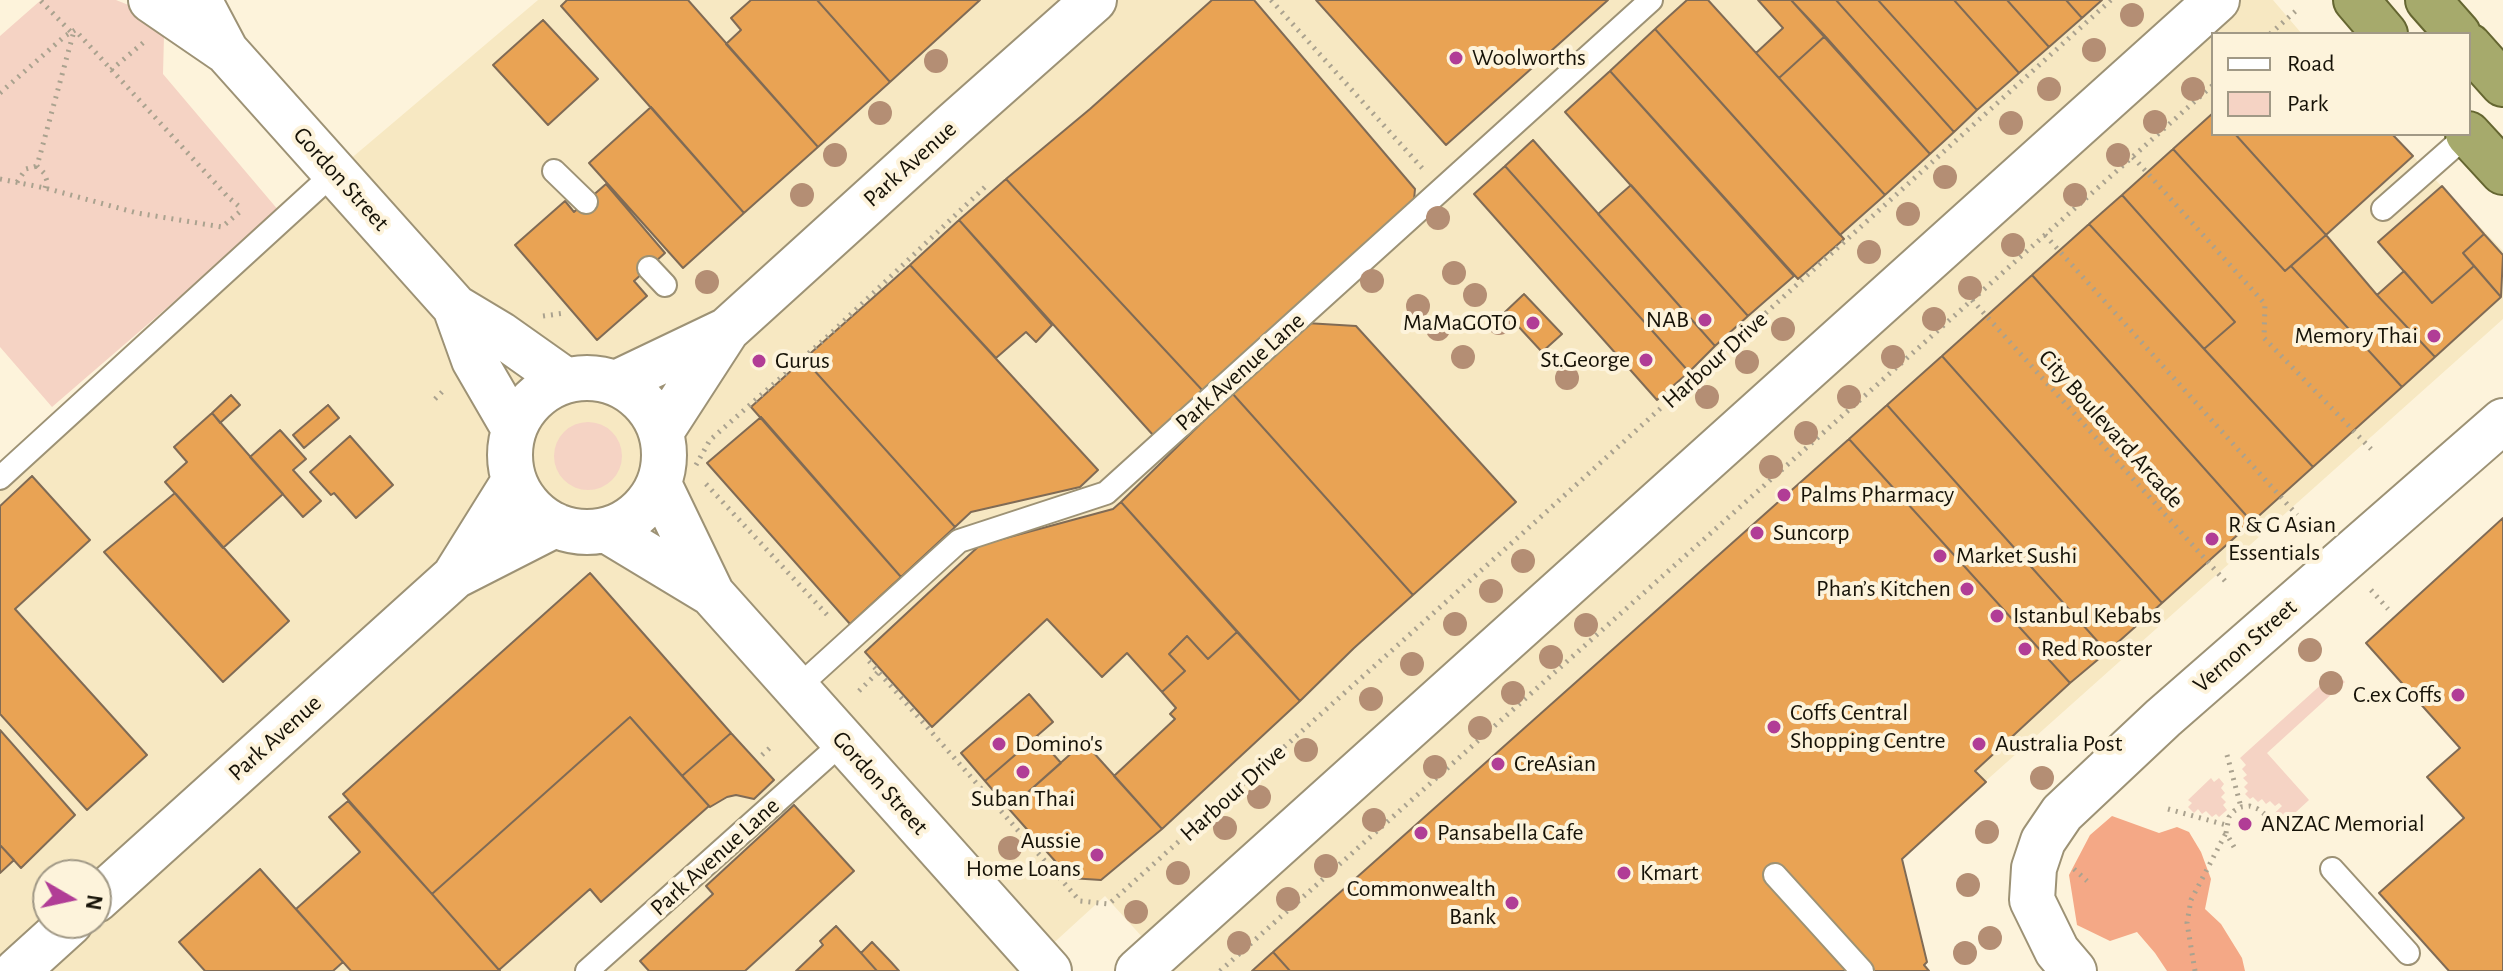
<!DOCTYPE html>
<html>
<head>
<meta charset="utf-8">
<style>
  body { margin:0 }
  #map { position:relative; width:2503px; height:971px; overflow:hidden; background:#fdf3db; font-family:"Alegreya Sans",sans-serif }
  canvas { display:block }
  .legend { position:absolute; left:2211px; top:32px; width:260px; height:104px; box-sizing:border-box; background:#fdf3db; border:2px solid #a19986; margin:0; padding:10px 14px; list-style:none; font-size:24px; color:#161207 }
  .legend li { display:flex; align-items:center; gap:16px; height:40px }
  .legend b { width:40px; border:2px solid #a19986 }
  .north { position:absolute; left:32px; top:859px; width:80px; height:80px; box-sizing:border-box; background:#fdf3db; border:2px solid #a19986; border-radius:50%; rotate:99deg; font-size:22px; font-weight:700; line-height:32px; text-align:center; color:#161207 }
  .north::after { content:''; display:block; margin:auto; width:28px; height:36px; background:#b13d96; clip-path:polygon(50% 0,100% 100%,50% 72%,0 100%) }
</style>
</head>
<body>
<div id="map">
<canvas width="2503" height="971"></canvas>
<ul class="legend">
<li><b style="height:10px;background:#fff"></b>Road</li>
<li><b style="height:22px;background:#f5d3c4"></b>Park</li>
</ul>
<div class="north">N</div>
</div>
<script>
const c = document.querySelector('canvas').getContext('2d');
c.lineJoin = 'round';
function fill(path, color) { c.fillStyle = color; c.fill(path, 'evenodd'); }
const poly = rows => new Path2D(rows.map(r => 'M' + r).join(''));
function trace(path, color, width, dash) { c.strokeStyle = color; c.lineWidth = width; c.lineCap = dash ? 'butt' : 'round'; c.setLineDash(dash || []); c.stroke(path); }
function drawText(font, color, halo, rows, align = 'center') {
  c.font = font + ' "Alegreya Sans",sans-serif'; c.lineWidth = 8; c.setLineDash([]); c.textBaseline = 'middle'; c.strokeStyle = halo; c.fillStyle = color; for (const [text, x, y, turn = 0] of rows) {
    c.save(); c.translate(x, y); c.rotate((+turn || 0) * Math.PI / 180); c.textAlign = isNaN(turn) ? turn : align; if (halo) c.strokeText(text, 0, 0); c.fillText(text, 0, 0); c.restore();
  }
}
fill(poly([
  [538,0,2273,0,2302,34,2213,34,2213,134,2392,134,2503,251,2503,319,1773,971,1173,971,1105,896,1023,971,0,971,0,487,335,172],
  [48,875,96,875,96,923,48,923]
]), '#f7e8c2');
fill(poly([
  [41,0,116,0,131,6,164,36,163,74,279,211,52,407,0,347,0,36],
  '554 456a34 34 0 1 1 68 0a34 34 0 1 1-68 0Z',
  [2335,672,2345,682,2267,753,2309,800,2271,835,2262,825,2282,806,2279,803,2275,806,2270,801,2266,804,2262,799,2258,802,2253,797,2250,799,2245,794,2248,791,2244,787,2248,783,2243,778,2247,775,2242,769,2246,765,2240,758],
  [2211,778,2214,782,2219,778,2224,784,2221,788,2225,793,2221,797,2226,802,2223,805,2227,810,2219,817,2216,814,2212,817,2206,811,2202,814,2198,809,2194,813,2188,807,2192,803,2188,800]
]), '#f5d3c4');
fill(poly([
  [2112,816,2159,833,2177,827,2189,832,2201,852,2211,879,2205,909,2221,924,2242,958,2245,971,2167,971,2155,953,2137,932,2110,941,2077,925,2069,875,2090,835]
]), '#f4a886');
const building = poly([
  [567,0,688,0,818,147,744,213,561,6,567,0],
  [751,0,817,0,890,82,818,147,726,44,741,30,731,18,751,0],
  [817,0,980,0,890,82,817,0],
  [1212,0,1254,0,1415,189,1414,200,1203,391,1006,179,1090,109,1212,0],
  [1316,0,1608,0,1446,145,1316,0],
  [1687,0,1708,0,1885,195,1840,235,1655,29,1687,0],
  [1758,0,1791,0,1825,36,1779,78,1756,53,1783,28,1758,0],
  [1791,0,1836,0,1954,132,1930,154,1791,0],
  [1836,0,1878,0,1977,110,1954,132,1836,0],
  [1878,0,1954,0,2019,73,1977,110,1878,0],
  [1954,0,2007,0,2049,47,2019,73,1954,0],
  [2007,0,2066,0,2082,18,2049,47,2007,0],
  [2066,0,2102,0,2082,18,2066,0],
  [543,20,598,79,548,125,493,65,543,20],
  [1655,29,1844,239,1798,279,1610,71,1655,29],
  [1825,36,1930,154,1885,195,1779,78,1825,36],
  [1610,71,1794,276,1748,316,1565,112,1610,71],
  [651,107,744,213,683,268,589,163,651,107],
  [2213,113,2213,134,2235,134,2326,235,2285,271,2173,149,2213,113],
  [2235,134,2392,134,2413,156,2326,235,2235,134],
  [1533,140,1715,346,1689,372,1505,166,1533,140],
  [2173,149,2285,271,2291,266,2402,387,2313,467,2204,349,2235,322,2122,195,2173,149],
  [1505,166,1689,372,1657,400,1474,194,1505,166],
  [1006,179,1203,391,1153,435,959,220,1006,179],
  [606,184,665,253,634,281,647,296,597,340,515,245,565,201,574,212,606,184],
  [1631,185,1748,316,1715,346,1598,214,1631,185],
  [2442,186,2484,234,2463,253,2474,266,2432,303,2378,242,2442,186],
  [2122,195,2235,322,2204,349,2089,224,2122,195],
  [959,220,1052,325,1036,342,1026,332,996,358,910,265,959,220],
  [2089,224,2313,467,2252,522,2032,275,2089,224],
  [2484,234,2503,255,2501,297,2463,253,2484,234],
  [2326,235,2377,295,2435,357,2402,387,2291,266,2326,235],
  [910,265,1098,470,1080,487,971,512,955,527,804,359,910,265],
  [2474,266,2501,297,2435,357,2377,295,2404,271,2432,303,2474,266],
  [2032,275,2252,522,2162,603,1942,356,2032,275],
  [1524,294,1562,334,1542,352,1505,312,1524,294],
  [1306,323,1356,326,1516,502,1413,595,1232,393,1306,323],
  [1942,356,2162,603,2107,652,1887,405,1942,356],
  [804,359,955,527,901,577,751,407,804,359],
  [1232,393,1413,595,1354,648,1300,701,1121,502,1232,393],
  [231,395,240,405,220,423,212,413,231,395],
  [328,405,339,418,304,448,293,435,328,405],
  [1887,405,2107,652,2070,683,1849,439,1887,405],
  [212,413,283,494,223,548,165,482,187,462,174,447,212,413],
  [761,417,901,577,850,624,707,463,761,417],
  [280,430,306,459,293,470,321,501,303,517,250,457,280,430],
  [350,436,393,485,356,518,334,493,331,495,310,472,350,436],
  [1849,439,2070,683,1975,771,1986,782,1902,859,1927,962,1924,965,1929,971,1290,971,1273,952,1849,439],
  [32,476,90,540,15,609,147,755,87,810,0,714,0,506,32,476],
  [175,493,289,621,223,682,104,552,175,493],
  [1121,502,1237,632,1208,659,1187,636,1169,654,1185,671,1162,692,1127,653,1102,677,1047,619,932,727,865,652,980,545,1113,509,1121,502],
  [2503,518,2503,971,2449,971,2379,893,2464,818,2427,777,2460,748,2366,643,2503,518],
  [590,573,731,733,682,776,630,717,432,894,343,794,590,573],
  [1237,632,1300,701,1162,829,1114,776,1175,719,1170,714,1176,708,1162,692,1185,671,1169,654,1187,636,1208,659,1237,632],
  [1029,694,1053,722,985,781,961,753,1029,694],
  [630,717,709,806,601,902,590,889,499,970,432,894,630,717],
  [0,730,75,815,21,868,0,845,0,730],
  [731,733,774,780,754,799,736,795,727,797,710,807,682,776,731,733],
  [1037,736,1061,763,1009,809,985,781,1037,736],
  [1084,742,1162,829,1101,880,1070,878,1009,809,1084,742],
  [348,801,432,894,500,971,351,971,296,909,360,852,329,817,348,801],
  [794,805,854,871,745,971,649,971,640,961,713,894,706,886,794,805],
  [0,845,14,860,0,873,0,845],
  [260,869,343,962,333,971,205,971,179,942,260,869],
  [836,926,861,953,877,971,796,971,823,945,820,941,836,926],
  [872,942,891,962,899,971,877,971,861,953,872,942],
  [1273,952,1290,971,1252,971,1273,952]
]);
fill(building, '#e9a354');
trace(building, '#806b55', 2);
const service = poly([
  [554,171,586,202],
  [2383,209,2468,134],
  [649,268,665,285],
  [0,478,335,172],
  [796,689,959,541,1106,493,1651,0],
  [2332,869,2408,953],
  [1775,875,1862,971],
  [587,971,843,742]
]);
const minor = poly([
  [2074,971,2057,951,2032,900,2034,868,2043,841,2062,813,2163,718,2503,421]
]);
const tertiary = poly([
  [151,0,224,50],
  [199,0,226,51,455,307,500,334,565,380],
  [455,307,474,360,514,429],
  '510 455a77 77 0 1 1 154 0a77 77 0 1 1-154 0Z',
  [616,383,727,330],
  [661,432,727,330,953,125,1094,0],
  [659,484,712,594,1049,971],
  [606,530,712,594],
  [456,574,514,481],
  [96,900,455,576,555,525],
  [17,971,70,923],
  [1138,971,2217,0]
]);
const trunk = poly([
  [2356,0,2385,34],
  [2428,0,2458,34],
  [2469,46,2503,84],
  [2468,134,2503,172]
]);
trace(service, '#9d9275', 26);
trace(minor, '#9d9275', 48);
trace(tertiary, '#9d9275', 48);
trace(trunk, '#656631', 48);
trace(poly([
  [1271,0,1423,169],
  [41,1,71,32],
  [2270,34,2299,8],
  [111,70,144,42],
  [0,93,65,36,75,30,228,197,242,209],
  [2133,157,2265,304,2264,338,2371,449],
  [0,179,45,188,137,213,222,227,243,209],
  [17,182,26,169,37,166],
  [45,188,47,181,44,173,37,166,74,31],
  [2045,235,2297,515],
  [1972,300,2225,581],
  [543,316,565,313],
  [435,399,446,388],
  [696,465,710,440,828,336,987,185],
  [706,484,830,618],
  [2371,590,2388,609],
  [869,661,1080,901,1109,904,1534,523,2111,0],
  [859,691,878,672],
  [762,755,773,745],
  [2227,755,2241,807],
  [2168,809,2226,825],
  [2234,847,2226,833,2229,817,2234,811,2241,807,2250,806,2258,809,2267,816],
  [2074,869,2087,881],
  [1220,971,2213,85],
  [2195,971,2187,923,2191,900,2226,833]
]), '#aaa28f', 5, [2, 6]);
trace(service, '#fff', 22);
trace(minor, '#fff', 44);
trace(tertiary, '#fff', 44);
trace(trunk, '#a6aa6c', 44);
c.fillStyle = '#b48e74';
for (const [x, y] of [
  [2132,15],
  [2094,50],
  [936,61],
  [2049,89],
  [2193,89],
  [880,113],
  [2155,122],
  [2011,123],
  [835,155],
  [2118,155],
  [1945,177],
  [802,195],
  [2075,195],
  [1908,214],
  [1438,218],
  [2013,245],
  [1869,252],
  [1454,273],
  [1372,281],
  [707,282],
  [1970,288],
  [1475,295],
  [1418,306],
  [1934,319],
  [1499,323],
  [1438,329],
  [1783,329],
  [1463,357],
  [1893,357],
  [1747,362],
  [1567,378],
  [1707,397],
  [1849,397],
  [1806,433],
  [1771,467],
  [1523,561],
  [1491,591],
  [1455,624],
  [1586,625],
  [2310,650],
  [1551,657],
  [1412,664],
  [2331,683],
  [1513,693],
  [1371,699],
  [1480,728],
  [1306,750],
  [1435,767],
  [2042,778],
  [1259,797],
  [1374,820],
  [1225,828],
  [1987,832],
  [1010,848],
  [1326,866],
  [1178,873],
  [1968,885],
  [1288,899],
  [1136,912],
  [1990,938],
  [1239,943],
  [1965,953]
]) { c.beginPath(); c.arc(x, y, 12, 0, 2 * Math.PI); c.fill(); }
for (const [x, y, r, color] of [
  [1456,58,8,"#b13d96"],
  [1705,320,8,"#b13d96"],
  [1533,323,8,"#b13d96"],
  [2434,336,8,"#b13d96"],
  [1646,360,8,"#b13d96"],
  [759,361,8,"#b13d96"],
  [1784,495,8,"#b13d96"],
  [1757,533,8,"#b13d96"],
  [2212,539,8,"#b13d96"],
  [1940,556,8,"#b13d96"],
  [1967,589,8,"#b13d96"],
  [1997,616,8,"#b13d96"],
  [2025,649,8,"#b13d96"],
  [2458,695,8,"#b13d96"],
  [1774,727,8,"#b13d96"],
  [999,744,8,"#b13d96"],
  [1979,744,8,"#b13d96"],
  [1498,764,8,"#b13d96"],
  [1023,772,8,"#b13d96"],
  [2245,824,8,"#b13d96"],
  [1421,833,8,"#b13d96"],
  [1097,855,8,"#b13d96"],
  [1624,873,8,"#b13d96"],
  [1512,903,8,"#b13d96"]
]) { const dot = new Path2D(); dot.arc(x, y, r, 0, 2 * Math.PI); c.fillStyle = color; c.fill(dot); trace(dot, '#fdf3db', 3); }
drawText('24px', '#161207', '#fdf3db', [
  ["Woolworths",1472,58],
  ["NAB",1689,320,"right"],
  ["MaMaGOTO",1517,323,"right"],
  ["Memory Thai",2418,336,"right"],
  ["St.George",1630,360,"right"],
  ["Gurus",775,361],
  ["Palms Pharmacy",1800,495],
  ["R & G Asian",2228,525],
  ["Essentials",2228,553],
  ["Suncorp",1773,533],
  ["Market Sushi",1956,556],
  ["Phan’s Kitchen",1951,589,"right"],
  ["Istanbul Kebabs",2013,616],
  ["Red Rooster",2041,649],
  ["C.ex Coffs",2442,695,"right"],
  ["Coffs Central",1790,713],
  ["Shopping Centre",1790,741],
  ["Domino's",1015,744],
  ["Australia Post",1995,744],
  ["CreAsian",1514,764],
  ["Suban Thai",1023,799,"center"],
  ["ANZAC Memorial",2261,824],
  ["Pansabella Cafe",1437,833],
  ["Aussie",1081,841,"right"],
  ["Home Loans",1081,869,"right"],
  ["Kmart",1640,873],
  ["Commonwealth",1496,889,"right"],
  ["Bank",1496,917,"right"]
], 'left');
drawText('24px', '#161207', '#fdf3db', [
  ["Park Avenue",910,164,-42],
  ["Gordon Street",341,179,48],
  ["Harbour Drive",1715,360,-42],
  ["Park Avenue Lane",1240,372,-42],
  ["City Boulevard Arcade",2111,429,48],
  ["Vernon Street",2245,646,-41],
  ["Park Avenue",275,738,-42],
  ["Gordon Street",880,783,48],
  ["Harbour Drive",1233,793,-42],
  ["Park Avenue Lane",715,857,-42]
]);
</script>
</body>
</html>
